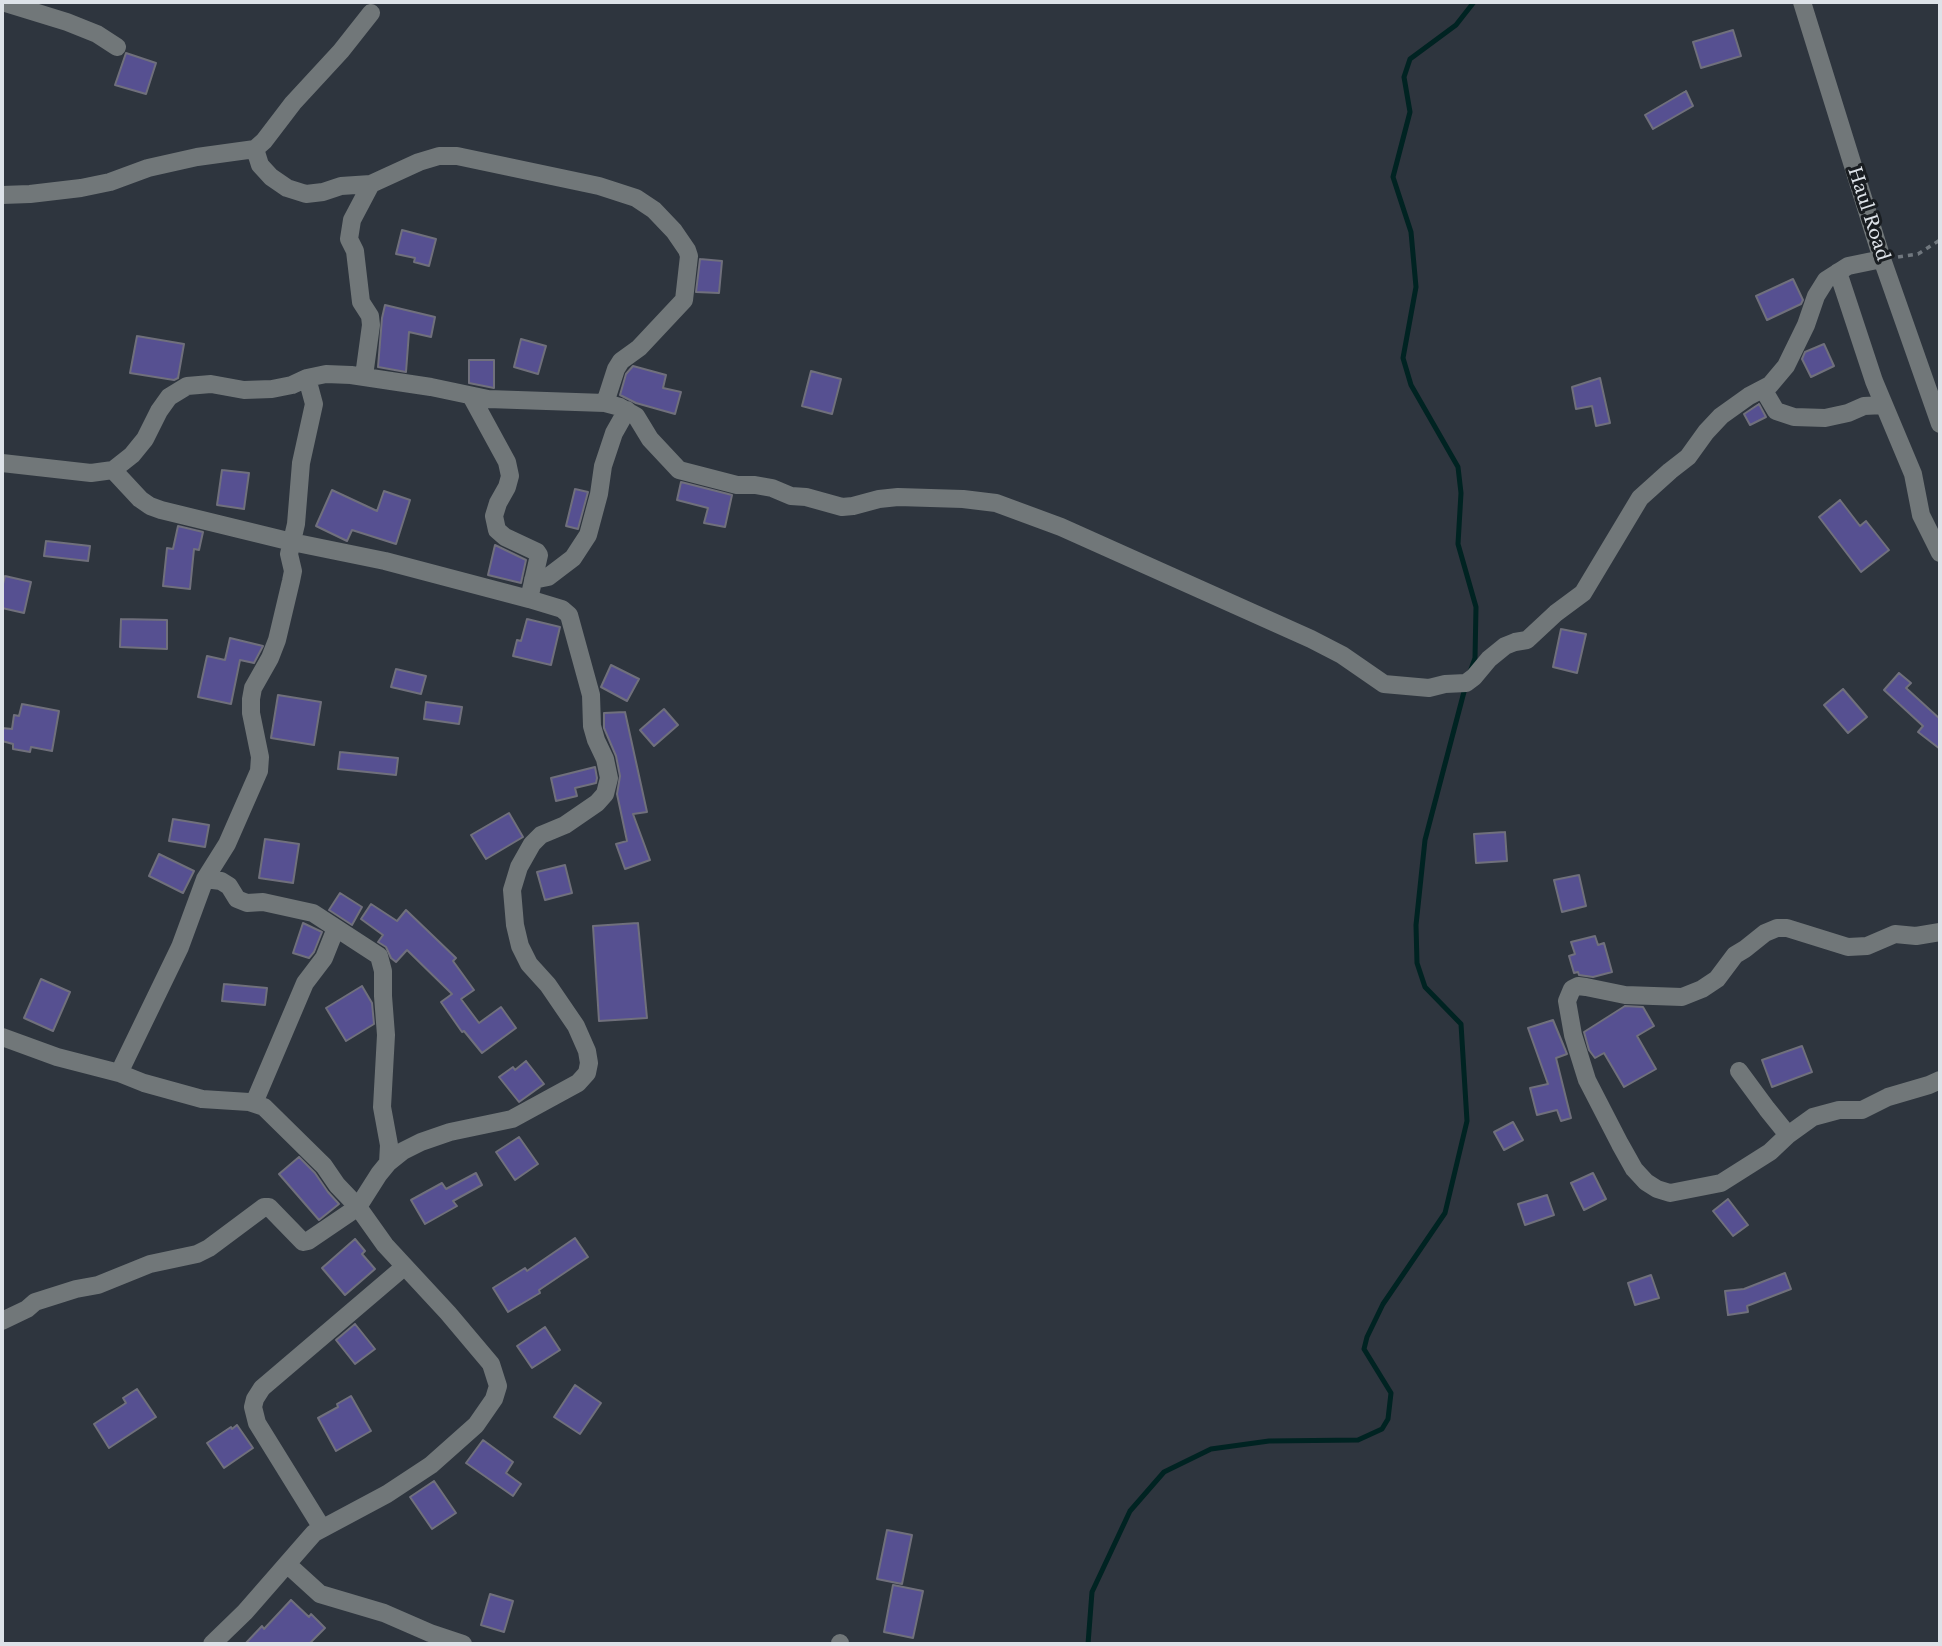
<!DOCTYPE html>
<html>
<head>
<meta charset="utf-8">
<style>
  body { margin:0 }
  #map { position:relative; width:1942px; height:1646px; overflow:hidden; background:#2e353e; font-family:"Libre Baskerville",serif }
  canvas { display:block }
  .frame { position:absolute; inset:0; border:4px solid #dde2e8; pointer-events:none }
</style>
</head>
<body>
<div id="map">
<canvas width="1942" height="1646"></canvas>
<div class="frame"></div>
</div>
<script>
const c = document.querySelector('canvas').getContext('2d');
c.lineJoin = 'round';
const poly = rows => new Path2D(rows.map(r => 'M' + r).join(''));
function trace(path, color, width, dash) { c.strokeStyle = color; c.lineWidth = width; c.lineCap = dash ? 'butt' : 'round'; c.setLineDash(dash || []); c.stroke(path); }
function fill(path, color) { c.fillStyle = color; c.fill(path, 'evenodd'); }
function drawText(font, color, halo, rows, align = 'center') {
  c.font = font + ' "Libre Baskerville",serif'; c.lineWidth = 6; c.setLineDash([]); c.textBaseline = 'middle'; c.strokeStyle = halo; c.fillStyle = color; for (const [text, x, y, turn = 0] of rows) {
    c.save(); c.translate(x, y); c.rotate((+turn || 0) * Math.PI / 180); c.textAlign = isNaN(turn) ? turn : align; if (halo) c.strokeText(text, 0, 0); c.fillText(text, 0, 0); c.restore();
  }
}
trace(poly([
  [1470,672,1475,658,1476,607,1458,544,1461,493,1458,467,1411,385,1403,358,1416,287,1411,232,1393,177,1410,112,1404,77,1410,59,1456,25,1474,2],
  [1088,1644,1092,1592,1130,1511,1164,1472,1211,1449,1269,1441,1358,1440,1382,1429,1388,1419,1391,1393,1364,1349,1367,1337,1383,1304,1445,1213,1467,1121,1461,1024,1425,987,1417,963,1416,925,1425,840,1465,688]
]), '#002322', 5);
const building = poly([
  [1733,30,1741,56,1701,68,1693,42,1733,30],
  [126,53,156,63,146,94,115,85,126,53],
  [1686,91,1693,106,1653,129,1645,115,1686,91],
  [402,230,436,239,429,266,414,262,415,258,396,254,402,230],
  [700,259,722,261,719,293,696,292,700,259],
  [1793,279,1803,300,1801,304,1767,320,1756,296,1793,279],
  [385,305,435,317,431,337,409,332,406,372,378,367,382,318,385,305],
  [137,336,184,344,178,378,174,380,130,373,137,336],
  [521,339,546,346,538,374,514,367,521,339],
  [1824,344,1834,366,1811,377,1802,359,1805,352,1824,344],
  [469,360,494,360,494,388,469,383,469,360],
  [633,366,666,375,663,388,681,392,675,414,636,403,620,395,626,374,633,366],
  [811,371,841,379,832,414,802,406,811,371],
  [1600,378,1610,423,1596,426,1592,406,1576,409,1572,387,1600,378],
  [1759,404,1766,417,1750,425,1744,414,1759,404],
  [222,470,249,473,244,509,217,505,222,470],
  [681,482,732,495,725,527,704,523,708,508,677,500,681,482],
  [575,489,588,492,578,529,566,526,575,489],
  [332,490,377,511,384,491,410,500,396,544,352,530,347,541,316,526,332,490],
  [1840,500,1860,526,1866,521,1889,550,1861,572,1819,517,1840,500],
  [178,526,203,532,199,550,194,549,190,589,163,586,167,548,173,549,178,526],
  [46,541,90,546,88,561,44,556,46,541],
  [495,545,526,560,521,583,488,575,495,545],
  [5,576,31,582,24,613,2,608,2,588,5,576],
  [121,619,167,620,167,649,120,647,121,619],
  [527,619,560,627,551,665,513,656,517,640,521,641,527,619],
  [1561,629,1586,634,1577,673,1553,667,1561,629],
  [230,638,263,646,254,663,240,660,231,704,198,697,207,656,225,660,230,638],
  [611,665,639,679,627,701,601,687,611,665],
  [396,669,426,676,421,694,391,687,396,669],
  [1899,673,1911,683,1906,688,1940,719,1940,749,1918,732,1923,726,1884,690,1899,673],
  [1843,689,1867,717,1848,733,1824,705,1843,689],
  [278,695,321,702,314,745,271,738,278,695],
  [426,702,462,707,459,724,424,719,426,702],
  [22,704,59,711,52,751,31,747,30,752,13,749,13,744,2,741,2,728,12,729,14,715,19,716,22,704],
  [664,709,678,725,654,746,640,730,664,709],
  [625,712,647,812,633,814,650,860,625,869,616,844,627,841,617,794,620,776,616,756,604,728,604,713,625,712],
  [340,752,398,758,396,775,338,769,340,752],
  [595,767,597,778,596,783,575,788,577,796,556,801,551,778,595,767],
  [509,813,523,837,486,859,471,835,509,813],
  [173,819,209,825,205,847,169,841,173,819],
  [1505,832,1507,861,1476,863,1474,834,1505,832],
  [265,839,299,844,293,883,259,878,265,839],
  [159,854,194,871,183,893,149,876,159,854],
  [565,865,572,893,545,900,537,872,565,865],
  [1579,875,1586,906,1562,912,1554,880,1579,875],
  [340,893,362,907,352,925,329,910,340,893],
  [371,904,397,921,406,910,456,958,453,961,474,990,461,999,479,1023,501,1007,516,1028,482,1053,464,1031,462,1032,441,1002,452,994,407,950,396,962,391,958,386,947,378,942,383,935,361,919,371,904],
  [303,923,322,932,314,952,309,958,293,953,303,923],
  [638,923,647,1018,599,1021,593,926,638,923],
  [1595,936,1598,945,1604,943,1612,972,1593,977,1579,975,1578,972,1574,973,1569,956,1575,954,1571,942,1595,936],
  [41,979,70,992,53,1031,24,1018,41,979],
  [224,984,267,988,265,1005,222,1001,224,984],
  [362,986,372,1003,374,1024,346,1041,326,1008,362,986],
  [1625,1006,1643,1007,1654,1026,1637,1036,1656,1069,1624,1087,1604,1053,1595,1058,1589,1050,1584,1032,1625,1006],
  [1553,1020,1567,1054,1556,1058,1571,1118,1561,1121,1557,1110,1537,1115,1530,1088,1548,1084,1528,1028,1553,1020],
  [1802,1046,1812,1072,1772,1087,1762,1060,1802,1046],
  [526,1061,544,1084,519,1102,499,1077,513,1067,515,1070,526,1061],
  [1513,1122,1523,1140,1504,1150,1494,1132,1513,1122],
  [519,1137,538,1164,515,1180,496,1152,519,1137],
  [299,1157,315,1173,328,1192,339,1204,319,1220,279,1174,299,1157],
  [476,1173,482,1185,453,1201,457,1206,425,1224,411,1200,442,1183,446,1189,476,1173],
  [1593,1173,1606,1199,1584,1210,1571,1183,1593,1173],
  [1547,1195,1554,1215,1525,1225,1518,1204,1547,1195],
  [1728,1199,1748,1225,1733,1236,1713,1211,1728,1199],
  [575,1238,588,1257,539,1290,540,1293,508,1312,493,1288,525,1268,527,1271,575,1238],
  [355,1239,365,1251,362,1254,375,1269,345,1295,322,1268,355,1239],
  [1785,1273,1791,1289,1747,1306,1748,1312,1728,1315,1725,1291,1744,1289,1785,1273],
  [1651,1275,1659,1298,1635,1305,1628,1283,1651,1275],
  [355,1324,375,1349,355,1364,336,1340,355,1324],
  [545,1327,560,1350,532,1368,517,1346,545,1327],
  [575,1385,601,1403,580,1434,554,1417,575,1385],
  [137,1389,156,1417,109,1448,94,1424,126,1403,123,1398,137,1389],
  [351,1396,371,1431,336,1451,318,1418,338,1407,337,1404,351,1396],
  [237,1425,253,1448,224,1468,207,1443,231,1427,232,1429,237,1425],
  [483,1440,513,1462,506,1473,521,1484,513,1496,466,1463,483,1440],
  [434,1481,456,1513,432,1529,410,1497,434,1481],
  [887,1530,912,1535,902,1584,877,1579,887,1530],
  [893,1585,923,1591,913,1638,884,1632,893,1585],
  [490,1594,513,1601,504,1632,481,1625,490,1594],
  [291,1600,309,1617,311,1614,325,1628,309,1644,245,1644,262,1626,264,1629,291,1600]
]);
fill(building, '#565091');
trace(building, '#70707c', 2);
trace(poly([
  [1898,257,1918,254,1940,240]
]), '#70777e', 3.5, [5, 5]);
trace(poly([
  [2,2,67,22,97,34,117,47],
  [1802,2,1882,259,1940,424],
  [255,149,260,165,271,177,287,188,306,194,323,192,341,186,371,184,419,162,439,156,457,156,599,186,636,198,654,210,674,231,687,250,689,256,684,300,639,348,621,361,616,369,605,403],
  [2,195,30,194,81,188,110,182,148,168,197,157,255,149,264,141,293,103,341,51,371,13],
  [1838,272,1874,381,1913,474,1921,515,1940,553],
  [364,376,371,325,370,316,361,302,355,251,349,239,352,220,371,184],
  [1763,389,1776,411,1794,417,1825,418,1848,413,1864,406,1884,405],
  [2,463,91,473,113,470,132,455,145,439,159,411,169,397,187,386,211,384,244,390,272,389,292,385,307,378,326,374,351,375,431,387,488,399,605,403,620,407,636,416,650,439,679,470,737,485,755,485,772,488,791,496,806,497,842,507,853,506,879,499,898,497,963,499,996,503,1061,527,1311,639,1342,655,1384,684,1429,688,1445,684,1466,683,1474,677,1489,659,1505,646,1515,642,1527,640,1556,613,1583,593,1640,498,1670,471,1688,457,1706,432,1721,416,1749,396,1770,385,1786,366,1806,325,1816,296,1826,280,1848,266,1882,259],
  [113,470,140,499,150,506,161,510,292,542,385,561,529,599,539,555,537,552,505,537,497,530,494,516,498,503,507,487,510,476,507,462,471,396],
  [533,580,548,577,573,558,588,535,599,494,603,466,614,433,627,410],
  [205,879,221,881,229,886,237,899,247,903,263,902,313,913,379,956,383,971,383,996,386,1035,382,1107,389,1145,388,1163],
  [1940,932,1916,936,1895,934,1867,946,1848,947,1787,928,1777,928,1765,933,1745,949,1735,955,1717,979,1702,989,1682,997,1625,995,1586,987,1578,986,1572,989,1567,1001,1573,1035,1587,1080,1620,1144,1634,1169,1646,1182,1657,1189,1670,1193,1721,1183,1770,1152,1788,1135,1813,1117,1839,1110,1862,1110,1888,1097,1929,1085,1940,1080],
  [2,1037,57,1057,119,1073,180,947,205,879,227,844,259,771,260,757,251,713,251,699,253,688,270,658,277,640,291,581,293,571,289,554,296,524,301,463,314,404,307,378],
  [1739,1071,1767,1109,1788,1135],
  [254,1103,305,983,324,958,336,928],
  [2,1321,27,1309,35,1302,76,1289,98,1285,150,1264,197,1254,209,1248,264,1207,269,1207,303,1242,308,1241,358,1207,337,1185,324,1166,264,1107,249,1102,202,1099,144,1083,119,1073],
  [322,1528,257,1423,253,1407,255,1399,262,1388,404,1267],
  [287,1564,320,1594,384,1613,430,1633,463,1644],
  [212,1644,245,1612,314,1533,387,1494,431,1465,476,1425,494,1399,498,1386,491,1364,448,1313,385,1245,358,1207,379,1174,388,1163,403,1151,421,1142,450,1132,512,1119,578,1083,587,1073,589,1063,587,1051,576,1026,548,985,529,964,520,946,515,925,512,890,519,867,532,844,541,835,565,825,597,803,605,794,609,778,605,759,596,740,592,726,591,695,569,615,562,609,529,599],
  [840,1644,840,1643]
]), '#717779', 18);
drawText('18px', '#dde2e8', '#191d21', [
  ["Haul Road",1868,214,72]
]);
</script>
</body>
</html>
